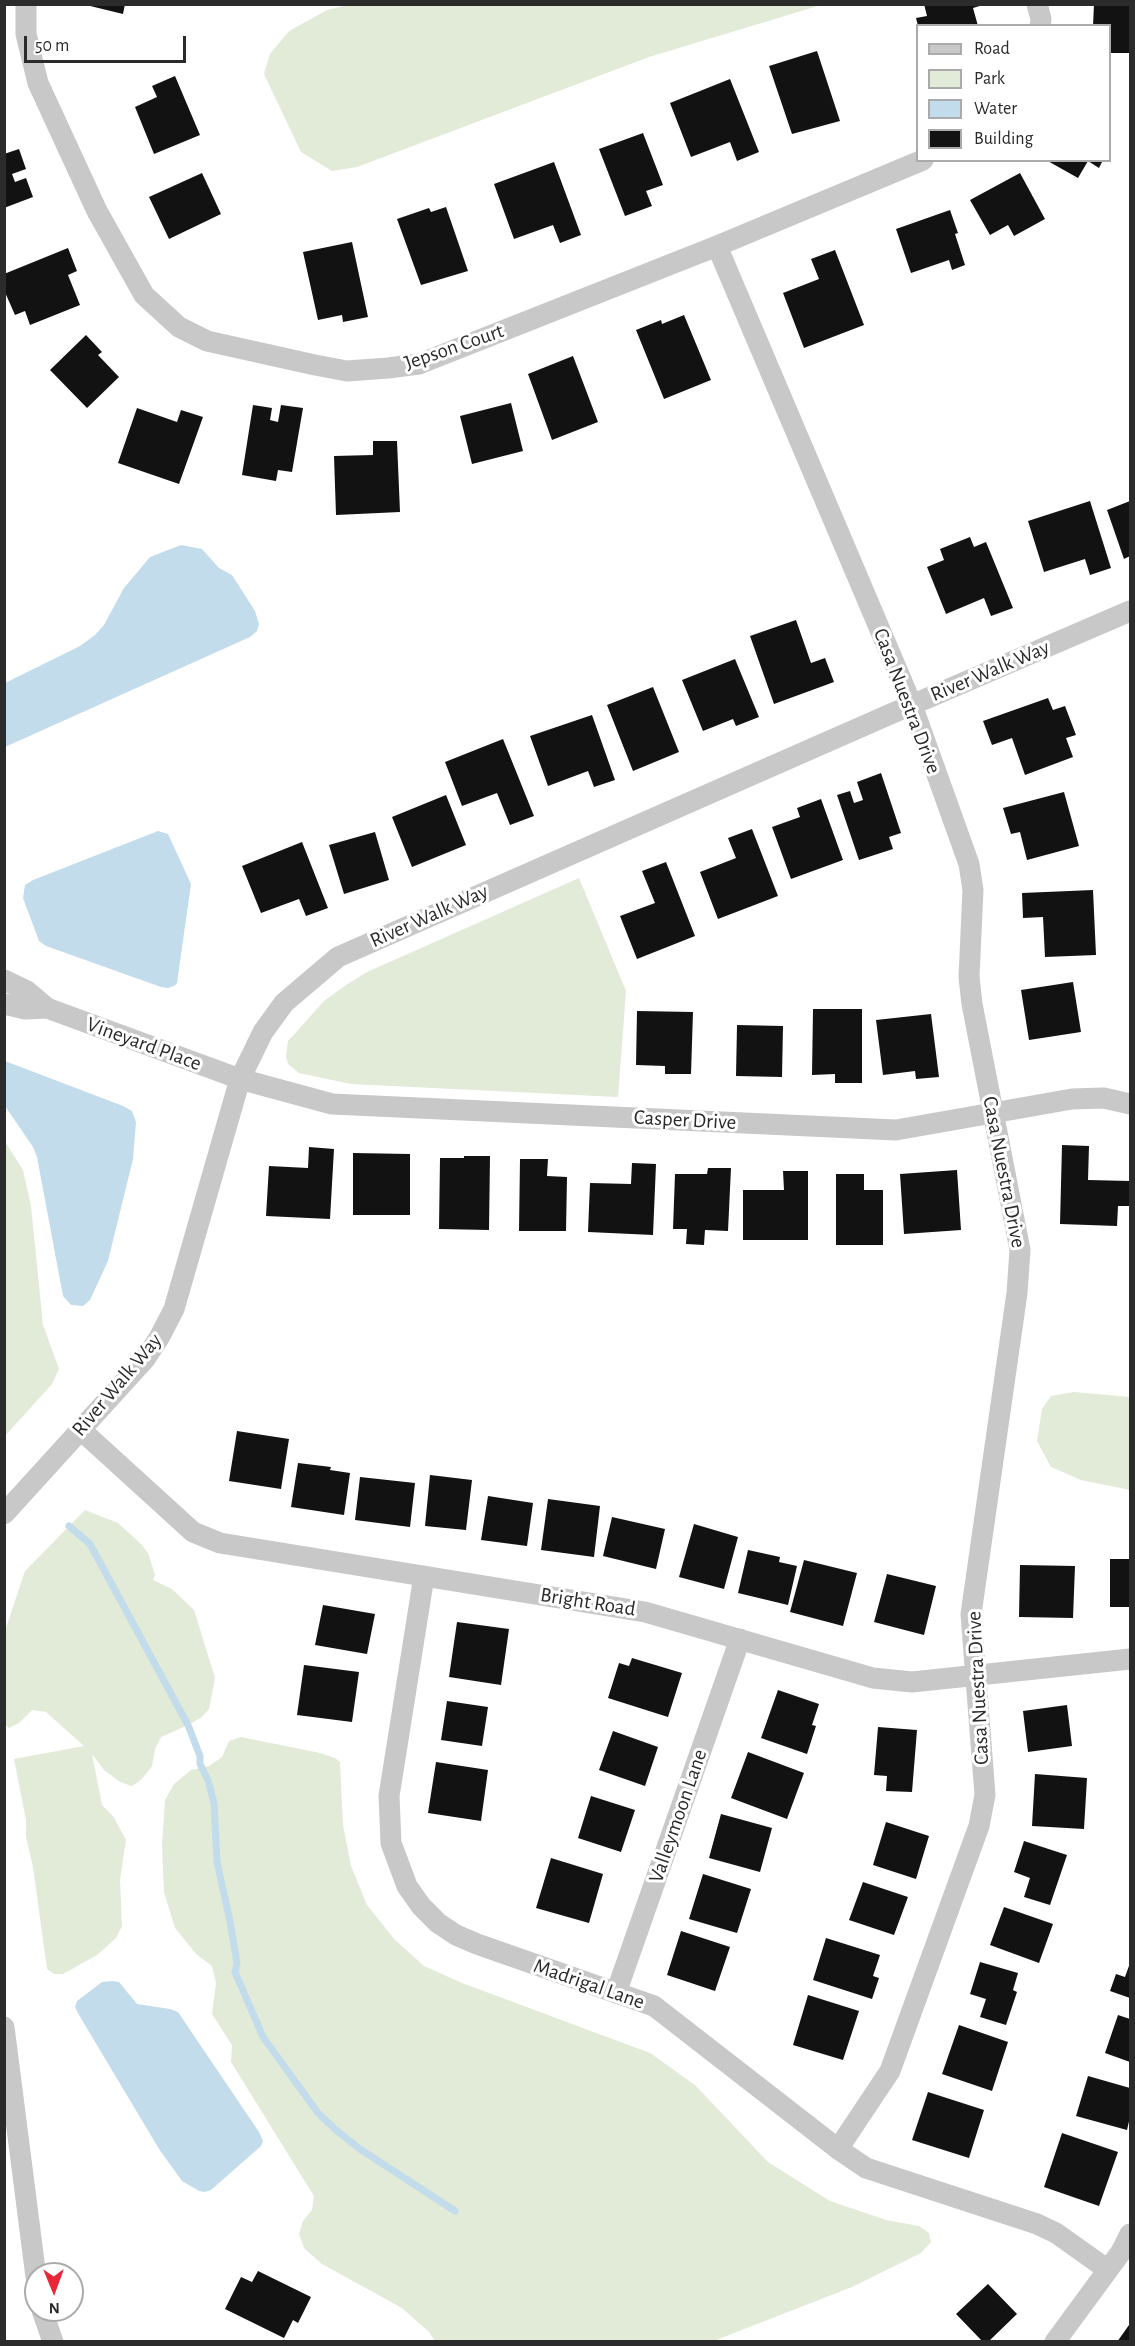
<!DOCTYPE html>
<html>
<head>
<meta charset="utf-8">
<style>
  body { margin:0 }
  #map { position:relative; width:1135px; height:2346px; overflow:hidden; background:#fff; font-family:"Alegreya Sans",sans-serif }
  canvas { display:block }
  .frame { position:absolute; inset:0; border:6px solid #2b2b2b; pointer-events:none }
  .legend { position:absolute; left:916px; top:24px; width:195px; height:138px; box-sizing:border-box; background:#fff; border:2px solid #aaa; margin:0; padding:8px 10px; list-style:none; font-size:18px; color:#2b2b2b }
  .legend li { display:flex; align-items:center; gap:12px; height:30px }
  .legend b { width:30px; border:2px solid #aaa }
  .north { position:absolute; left:24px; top:2262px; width:60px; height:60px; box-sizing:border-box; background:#fff; border:2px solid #aaa; border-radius:50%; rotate:179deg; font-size:16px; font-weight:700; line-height:24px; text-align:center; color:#2b2b2b }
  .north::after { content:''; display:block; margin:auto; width:21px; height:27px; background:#e82839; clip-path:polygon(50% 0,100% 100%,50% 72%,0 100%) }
  .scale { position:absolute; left:24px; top:36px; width:162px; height:27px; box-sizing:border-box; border:3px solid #2b2b2b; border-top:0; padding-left:8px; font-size:18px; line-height:21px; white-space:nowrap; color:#2b2b2b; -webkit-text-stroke:4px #fff; paint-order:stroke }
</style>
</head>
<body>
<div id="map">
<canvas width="1135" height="2346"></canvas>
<div class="frame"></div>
<ul class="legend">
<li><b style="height:8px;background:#c8c8c8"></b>Road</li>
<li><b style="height:16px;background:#e2ead8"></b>Park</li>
<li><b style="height:16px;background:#c3dceb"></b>Water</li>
<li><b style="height:16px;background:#121212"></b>Building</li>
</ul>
<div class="north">N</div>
<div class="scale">50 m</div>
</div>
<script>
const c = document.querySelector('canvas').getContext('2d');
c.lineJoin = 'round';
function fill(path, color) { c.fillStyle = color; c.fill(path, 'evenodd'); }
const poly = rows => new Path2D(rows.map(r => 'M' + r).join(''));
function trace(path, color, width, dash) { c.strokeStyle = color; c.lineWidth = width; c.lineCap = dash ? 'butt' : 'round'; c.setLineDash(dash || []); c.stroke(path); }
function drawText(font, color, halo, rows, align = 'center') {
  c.font = font + ' "Alegreya Sans",sans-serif'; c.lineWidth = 6; c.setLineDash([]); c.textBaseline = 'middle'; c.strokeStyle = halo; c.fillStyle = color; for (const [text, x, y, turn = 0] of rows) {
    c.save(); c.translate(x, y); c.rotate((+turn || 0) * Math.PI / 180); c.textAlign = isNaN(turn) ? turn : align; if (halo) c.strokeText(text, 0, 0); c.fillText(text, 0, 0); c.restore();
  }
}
fill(poly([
  [352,4,821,4,821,5,649,57,357,167,332,171,301,152,264,74,270,54,289,31,327,10],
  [579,878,626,991,618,1097,351,1084,299,1073,288,1064,286,1056,288,1041,324,1001,346,985,367,972],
  [4,1140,23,1170,31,1206,43,1325,59,1369,52,1384,5,1436],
  [1074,1392,1130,1397,1130,1490,1081,1480,1051,1467,1037,1441,1042,1409,1051,1396],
  [85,1510,118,1523,141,1544,148,1553,155,1575,153,1580,172,1589,194,1610,215,1678,209,1709,202,1717,188,1725,161,1737,155,1749,152,1766,141,1780,132,1786,120,1782,104,1770,92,1754,102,1805,113,1816,126,1840,120,1880,122,1926,116,1938,97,1955,63,1974,54,1974,47,1969,33,1867,26,1837,26,1820,14,1759,84,1746,46,1712,32,1710,19,1723,9,1728,5,1725,5,1631,25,1571],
  [241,1737,320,1753,335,1758,340,1762,343,1825,351,1866,367,1905,395,1940,424,1966,462,1983,650,2053,695,2085,768,2162,830,2201,886,2220,919,2226,929,2233,931,2242,921,2253,852,2287,711,2342,435,2341,429,2332,402,2308,322,2264,304,2248,299,2234,303,2221,312,2210,314,2196,231,2062,232,2045,212,2014,216,1983,212,1966,196,1954,175,1928,164,1892,162,1846,165,1800,174,1784,191,1770,209,1766,222,1757,229,1741]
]), '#e2ead8');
fill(poly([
  [181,545,202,549,219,568,232,575,255,611,259,624,257,631,250,637,5,747,5,683,80,646,95,635,104,625,124,588,150,557],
  [158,831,168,834,191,884,177,983,174,986,168,988,161,987,46,946,39,941,23,898,25,885,33,880],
  [5,1061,123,1106,132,1111,136,1122,133,1159,108,1261,90,1300,83,1306,71,1305,63,1296,37,1157,33,1147,5,1106],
  [113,1981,119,1982,137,2004,170,2009,178,2012,259,2132,263,2141,261,2146,211,2190,205,2192,199,2191,182,2181,159,2149,79,2015,75,2007,77,2001,102,1982]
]), '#c3dceb');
trace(poly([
  [69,1526,90,1544,188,1725,200,1756,200,1764,208,1780,214,1803,217,1862,230,1921,237,1963,235,1972,263,2037,318,2113,336,2130,360,2149,455,2211]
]), '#c3dceb', 7);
fill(poly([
  [82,4,125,4,123,14],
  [924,4,983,4,983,5,973,8,978,26,918,26,916,18,927,16],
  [1094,4,1130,6,1130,53,1110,53,1110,26,1093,26],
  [817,51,840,121,792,134,769,66],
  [175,76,200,135,154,154,135,107,157,97,152,86],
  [730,79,759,152,737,161,730,142,691,157,670,103],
  [643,133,663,185,646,191,652,206,625,216,599,149],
  [19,149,26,169,12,174,15,182,26,178,33,197,4,208,4,154],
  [1046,160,1103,160,1099,168,1088,161,1078,178],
  [554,162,581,235,560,243,553,225,514,239,494,184],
  [202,173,221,214,169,239,149,197],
  [1020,173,1045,219,1014,236,1008,225,990,235,970,200],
  [446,207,468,271,421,285,397,219,429,208,431,212],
  [950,210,958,233,955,234,965,265,952,270,949,260,911,273,896,229],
  [352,242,368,317,343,322,342,315,318,320,303,252],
  [68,248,77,271,68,275,80,305,30,325,25,311,15,315,4,290,4,274],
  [835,250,864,325,804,348,783,293,819,279,811,259],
  [684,315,711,380,664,399,636,330,661,320,662,324],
  [86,335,102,352,98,355,119,377,87,408,50,370],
  [573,356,598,422,552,440,528,374],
  [511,403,523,451,472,464,460,416],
  [253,405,272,408,270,420,278,422,281,405,303,408,292,472,278,470,276,481,242,475],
  [137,408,177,422,181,410,203,417,179,484,118,463],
  [373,441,397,441,400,512,336,515,334,456,373,455],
  [1090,501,1111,568,1090,575,1085,559,1044,572,1028,521],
  [1130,501,1130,556,1124,559,1107,510],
  [970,537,974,547,986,542,1013,608,991,616,984,598,946,614,927,567,944,560,940,549],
  [796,620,811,663,825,658,834,682,774,704,750,636],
  [735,659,759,717,736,726,733,719,703,731,682,680],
  [653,687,679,752,633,771,607,705],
  [1048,698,1053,710,1065,706,1076,735,1066,738,1073,757,1025,775,1012,738,992,745,983,721],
  [592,715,615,780,594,787,588,771,548,786,530,736],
  [503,739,534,816,510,825,497,793,462,806,445,762],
  [881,773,901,833,889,837,893,849,859,860,837,795,850,791,854,803,863,800,857,782],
  [1064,792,1079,846,1027,860,1020,832,1011,834,1003,808],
  [446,795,466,845,412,867,392,817],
  [821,799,843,860,791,879,772,827,800,817,797,808],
  [752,829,778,896,718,919,700,872,736,858,728,838],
  [375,832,389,880,344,894,329,845],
  [302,842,328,908,306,916,299,899,261,913,242,866],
  [666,862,695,936,637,959,620,916,655,903,642,871],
  [1093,890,1096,955,1045,957,1043,917,1023,918,1022,893],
  [1073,982,1081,1032,1029,1040,1021,990],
  [813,1009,862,1009,862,1083,835,1083,835,1074,812,1075],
  [637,1011,693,1012,691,1074,665,1074,665,1066,636,1065],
  [931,1014,939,1077,916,1079,915,1071,883,1075,876,1020],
  [737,1025,783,1026,782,1077,736,1076],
  [1062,1145,1089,1146,1088,1180,1130,1181,1129,1206,1118,1206,1117,1226,1060,1224],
  [309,1147,334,1149,330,1219,266,1216,269,1166,308,1168],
  [353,1153,410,1154,410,1215,353,1215],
  [464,1156,490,1156,489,1230,439,1229,440,1158,464,1158],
  [520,1159,548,1159,547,1176,567,1177,566,1231,519,1231],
  [632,1163,656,1164,653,1235,588,1232,590,1183,631,1184],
  [708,1168,731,1168,728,1231,705,1230,704,1245,686,1244,687,1229,673,1229,675,1174,707,1174],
  [957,1170,961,1230,904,1234,900,1174],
  [783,1171,808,1171,808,1240,743,1240,743,1190,784,1190],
  [836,1174,864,1174,864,1190,883,1190,883,1245,836,1245],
  [237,1431,289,1439,281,1489,229,1481],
  [298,1463,331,1467,330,1470,350,1473,344,1515,291,1507],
  [430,1475,472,1480,466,1530,425,1526],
  [360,1477,415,1483,410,1527,355,1520],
  [488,1496,533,1503,527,1546,481,1540],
  [548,1499,600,1506,594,1557,541,1550],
  [612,1517,665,1529,656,1569,603,1556],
  [694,1524,738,1537,724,1589,679,1577],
  [748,1550,780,1557,779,1562,797,1566,788,1605,738,1593],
  [1110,1559,1130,1559,1130,1607,1110,1607],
  [804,1560,857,1573,843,1626,790,1612],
  [1020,1565,1075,1566,1073,1618,1019,1617],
  [887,1574,936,1586,924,1635,874,1622],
  [323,1605,375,1614,367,1654,315,1645],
  [457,1622,509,1629,501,1685,449,1677],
  [632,1658,682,1673,668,1717,608,1698,619,1663,629,1666],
  [304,1665,359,1672,352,1722,297,1715],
  [778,1690,819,1704,812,1725,816,1726,807,1754,761,1738],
  [447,1701,488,1707,482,1746,441,1740],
  [1067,1705,1072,1746,1028,1752,1023,1711],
  [878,1727,917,1730,912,1792,886,1791,887,1776,874,1775],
  [613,1731,658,1747,645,1786,599,1770],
  [748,1752,804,1773,787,1819,731,1798],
  [436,1762,488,1770,481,1821,428,1813],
  [1035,1774,1087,1778,1084,1829,1032,1826],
  [591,1796,635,1810,621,1852,578,1838],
  [721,1814,772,1828,760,1872,709,1858],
  [886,1822,929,1836,916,1879,873,1865],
  [1024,1841,1067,1855,1050,1905,1024,1897,1030,1878,1014,1872],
  [551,1858,603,1874,589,1923,536,1908],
  [703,1874,751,1889,737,1933,689,1919],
  [863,1882,908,1897,894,1935,849,1920],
  [1004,1907,1053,1924,1039,1963,990,1945],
  [681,1931,730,1947,715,1991,667,1975],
  [826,1938,880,1955,873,1976,879,1978,872,1999,813,1980],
  [980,1962,1018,1973,1013,1990,1017,1992,1006,2025,980,2017,986,1999,970,1994],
  [1130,1963,1130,1998,1110,1991,1116,1974,1125,1977],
  [808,1995,859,2011,843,2060,793,2045],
  [1118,2015,1130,2019,1130,2062,1105,2053],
  [959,2025,1008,2042,992,2091,942,2074],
  [1088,2076,1130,2088,1130,2117,1127,2130,1076,2116],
  [928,2092,984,2110,969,2158,912,2140],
  [1062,2133,1118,2152,1099,2206,1044,2187],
  [258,2271,311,2297,298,2323,293,2320,284,2338,225,2309,241,2277,252,2282],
  [988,2284,1017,2314,988,2342,983,2342,956,2314],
  [1129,2325,1130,2327,1130,2342,1117,2342]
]), '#121212');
trace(poly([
  [26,4,26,34,38,83,97,211,144,295,179,327,207,341,315,365,347,371,388,368,419,364,717,246,923,160],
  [1037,4,1041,19,1040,26],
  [717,246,912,705,969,864,973,890,969,977,972,1004,1020,1250,1017,1293,971,1614,985,1795,979,1826,890,2071,838,2149],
  [4,980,27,991,47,1008,240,1079,332,1104,896,1130,1072,1099,1104,1098,1130,1104],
  [4,1004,25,1009,47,1008],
  [81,1430,193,1532,220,1543,645,1612,873,1678,912,1682,1130,1659],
  [4,1514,145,1359,159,1338,174,1309,240,1079,263,1032,284,1003,338,957,886,716,1130,611],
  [424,1576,389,1796,391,1843,407,1886,421,1906,438,1923,456,1935,477,1944,654,2006,838,2149,866,2168,1037,2224,1056,2233,1108,2270],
  [616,1993,740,1639],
  [4,2027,36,2277],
  [42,2310,53,2342],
  [1055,2342,1121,2252,1130,2234]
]), '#c8c8c8', 21);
drawText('21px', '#2b2b2b', '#fff', [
  ["Jepson Court",454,347,-19],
  ["River Walk Way",990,671,-23],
  ["Casa Nuestra Drive",907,701,69],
  ["River Walk Way",429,916,-24],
  ["Vineyard Place",144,1044,20],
  ["Casper Drive",685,1120,3],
  ["Casa Nuestra Drive",1004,1172,79],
  ["River Walk Way",117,1385,-50],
  ["Bright Road",588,1602,9],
  ["Casa Nuestra Drive",978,1688,-93],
  ["Valleymoon Lane",678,1816,-71],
  ["Madrigal Lane",589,1984,19]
]);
</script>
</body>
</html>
